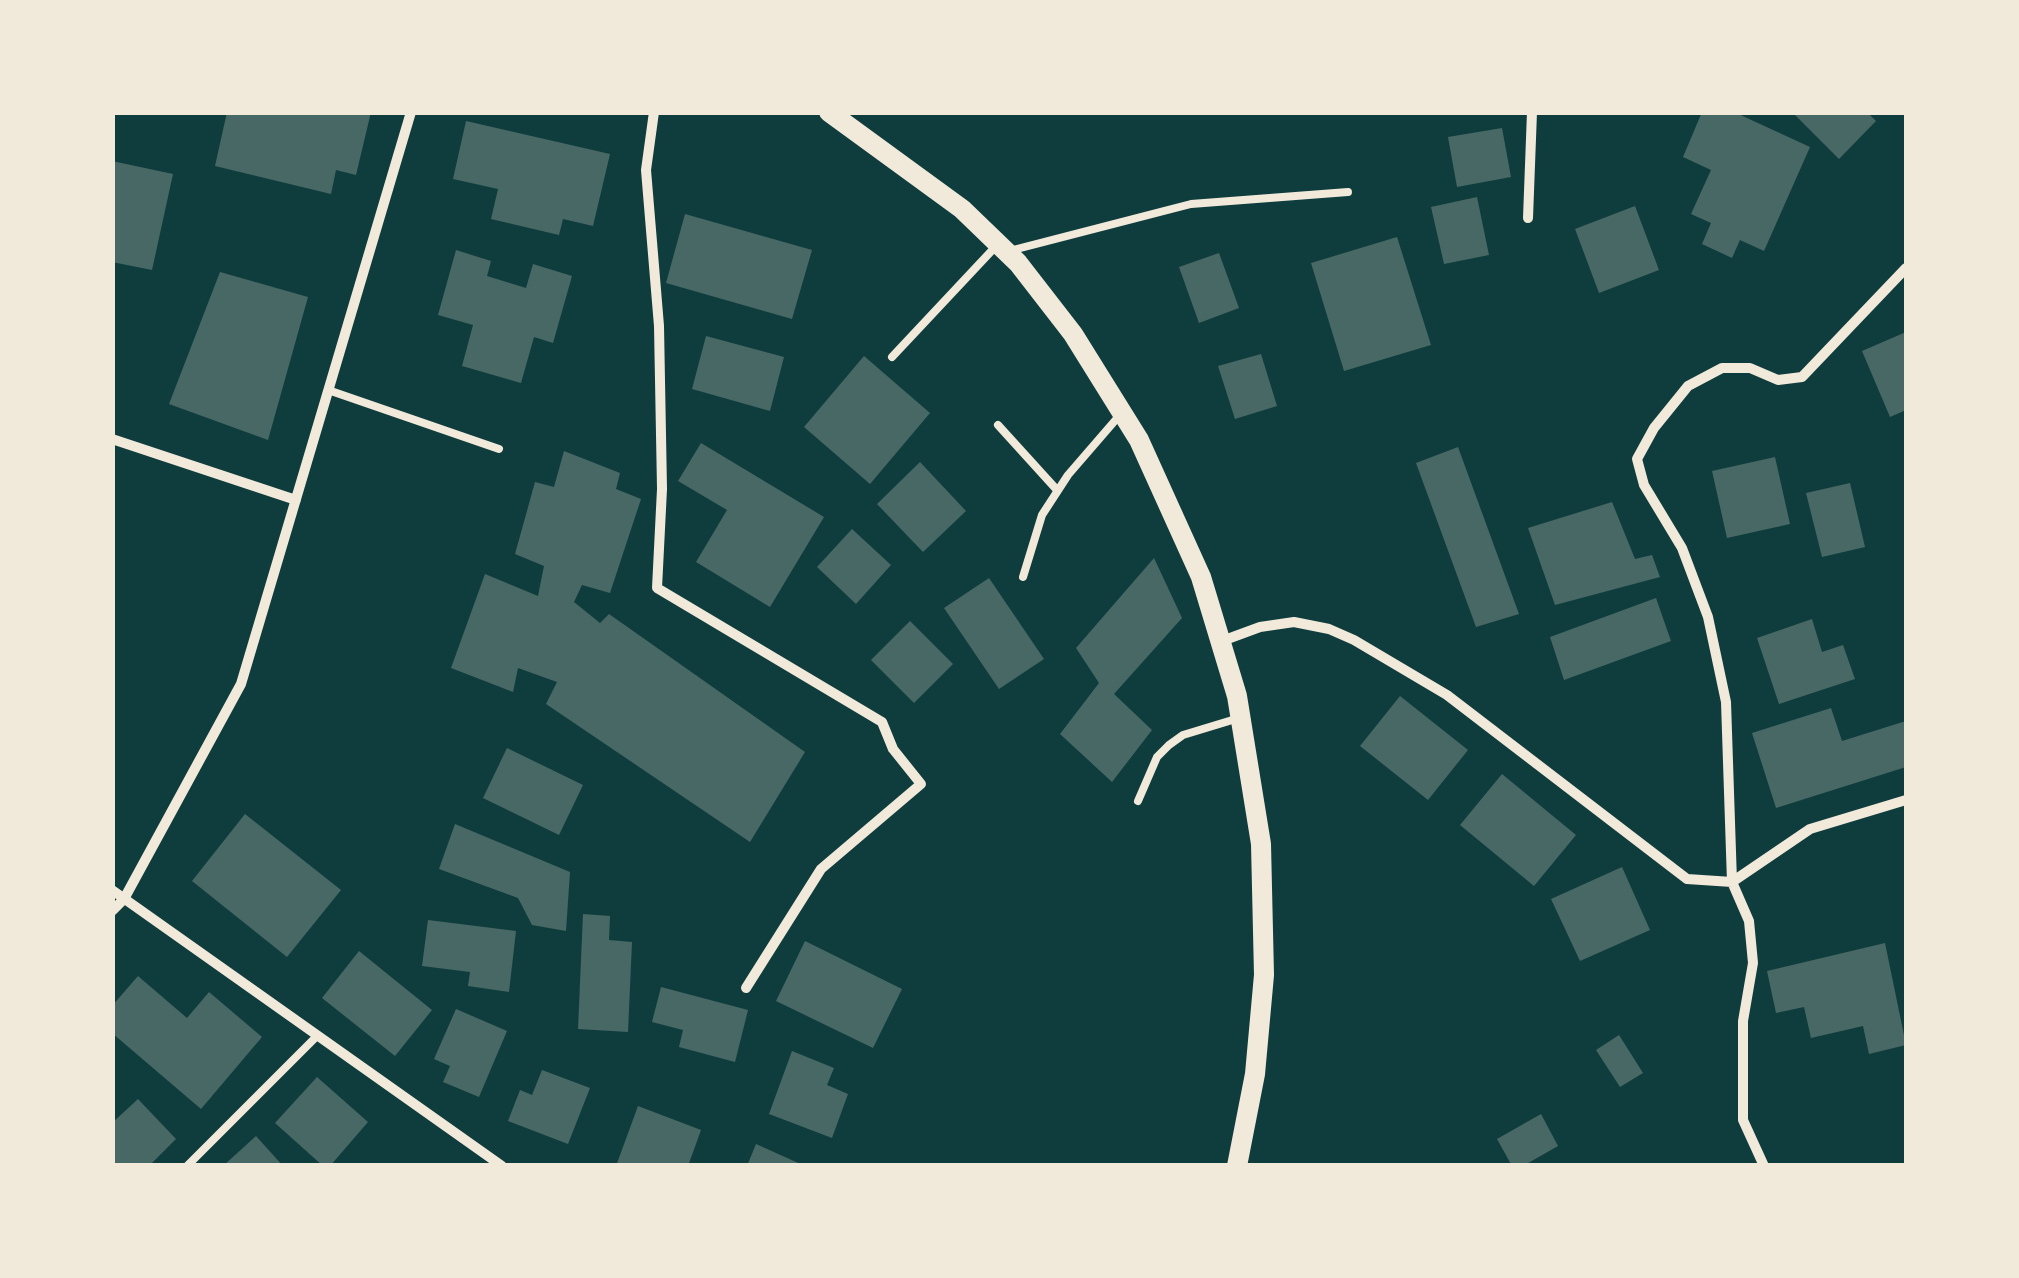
<!DOCTYPE html>
<html>
<head>
<meta charset="utf-8">
<style>
  body { margin:0 }
  #map { position:relative; width:2019px; height:1278px; overflow:hidden; background:#0f3d3e; font-family:Lato,sans-serif }
  canvas { display:block }
  .frame { position:absolute; inset:0; border:115px solid #f1e9da; pointer-events:none }
</style>
</head>
<body>
<div id="map">
<canvas width="2019" height="1278"></canvas>
<div class="frame"></div>
</div>
<script>
const c = document.querySelector('canvas').getContext('2d');
c.lineJoin = 'round';
function fill(path, color) { c.fillStyle = color; c.fill(path, 'evenodd'); }
const poly = rows => new Path2D(rows.map(r => 'M' + r).join(''));
function trace(path, color, width, dash) { c.strokeStyle = color; c.lineWidth = width; c.lineCap = dash ? 'butt' : 'round'; c.setLineDash(dash || []); c.stroke(path); }
fill(poly([
  [227,112,371,112,356,175,336,170,331,194,215,166],
  [1702,112,1734,112,1810,147,1764,251,1740,240,1732,258,1702,244,1711,223,1691,214,1711,170,1683,157],
  [1792,112,1867,112,1876,121,1839,159],
  [466,121,610,154,593,226,563,219,559,235,491,219,498,189,453,179],
  [1502,128,1511,177,1457,187,1448,137],
  [112,161,173,174,152,270,112,262],
  [1477,197,1489,255,1444,264,1431,207],
  [1635,206,1659,270,1599,293,1575,229],
  [685,214,812,250,792,319,666,283],
  [1397,237,1431,345,1344,371,1311,263],
  [456,250,491,261,487,276,526,288,533,264,572,276,553,343,534,337,521,383,462,366,473,325,438,315],
  [1219,253,1239,308,1199,323,1179,267],
  [220,272,308,297,268,440,169,404],
  [1906,332,1906,410,1890,417,1862,351],
  [706,336,784,357,770,411,692,389],
  [1261,354,1277,406,1235,419,1218,366],
  [864,356,930,413,870,484,804,427],
  [701,443,824,517,770,607,696,562,727,510,678,481],
  [1458,447,1519,614,1476,627,1416,463],
  [564,451,620,473,616,489,641,499,610,593,582,585,574,602,600,623,609,614,805,752,750,842,546,704,557,682,518,668,513,692,451,668,485,574,538,596,544,566,515,554,535,482,554,487],
  [1775,457,1790,524,1727,538,1712,471],
  [920,462,966,511,923,552,877,504],
  [1850,483,1865,547,1822,557,1806,493],
  [1612,502,1635,559,1652,555,1660,577,1555,605,1528,528],
  [852,529,891,565,856,604,817,567],
  [1154,558,1182,618,1114,694,1152,730,1112,782,1060,734,1099,683,1076,648],
  [989,578,1044,659,999,689,944,608],
  [1656,598,1671,641,1564,680,1550,637],
  [1812,619,1822,652,1843,645,1855,679,1779,704,1757,638],
  [910,621,953,664,914,703,871,660],
  [1400,696,1468,750,1428,800,1360,746],
  [1831,708,1842,741,1906,721,1906,767,1776,808,1752,733],
  [507,748,583,785,559,835,483,798],
  [1502,774,1576,835,1534,886,1460,825],
  [245,814,341,890,287,957,192,881],
  [455,824,570,872,566,931,532,925,518,898,439,869],
  [1622,867,1650,930,1580,961,1551,899],
  [583,914,610,916,609,940,632,942,628,1032,578,1029],
  [428,920,516,931,509,992,468,986,470,972,422,966],
  [805,941,902,989,873,1048,776,1001],
  [1885,943,1906,1045,1869,1054,1863,1026,1811,1038,1804,1007,1776,1013,1767,971],
  [359,951,432,1010,395,1056,322,998],
  [138,976,187,1018,209,992,262,1037,201,1109,112,1033,112,1006],
  [661,987,748,1010,735,1062,679,1047,683,1030,652,1022],
  [456,1009,507,1031,479,1097,443,1082,450,1066,434,1059],
  [1619,1035,1643,1073,1620,1087,1596,1050],
  [792,1051,834,1068,827,1085,848,1094,832,1138,769,1114],
  [542,1070,590,1088,568,1144,508,1121,520,1090,532,1095],
  [317,1077,368,1122,330,1166,323,1166,275,1123],
  [138,1099,176,1139,149,1166,112,1166,112,1123],
  [638,1106,701,1130,688,1166,616,1166],
  [1541,1114,1558,1146,1523,1166,1512,1166,1497,1139],
  [256,1136,283,1166,223,1166],
  [756,1144,805,1166,747,1166]
]), '#486865');
trace(poly([
  [1009,251,1191,204,1348,192],
  [892,357,998,244],
  [328,390,499,449],
  [998,425,1057,490],
  [1023,577,1042,515,1068,475,1119,416],
  [1138,801,1157,757,1169,745,1183,735,1239,718],
  [187,1166,316,1037]
]), '#f1e9da', 8);
trace(poly([
  [654,112,646,170,659,326,662,489,657,588,882,722,893,749,921,784,821,869,746,988],
  [1528,218,1532,112],
  [112,439,296,500],
  [1222,641,1260,627,1294,622,1329,629,1354,640,1447,695,1687,879,1732,882,1749,921,1753,963,1743,1021,1743,1120,1764,1166],
  [1732,882,1726,702,1708,617,1682,548,1644,485,1637,459,1654,428,1688,386,1722,368,1750,368,1778,380,1802,377,1906,268],
  [1732,882,1810,829,1906,800],
  [112,890,502,1166],
  [112,911,124,899,241,684,411,112]
]), '#f1e9da', 10);
trace(poly([
  [829,112,962,209,1018,263,1073,334,1139,440,1201,577,1237,696,1261,844,1264,975,1255,1074,1237,1166]
]), '#f1e9da', 20);
</script>
</body>
</html>
